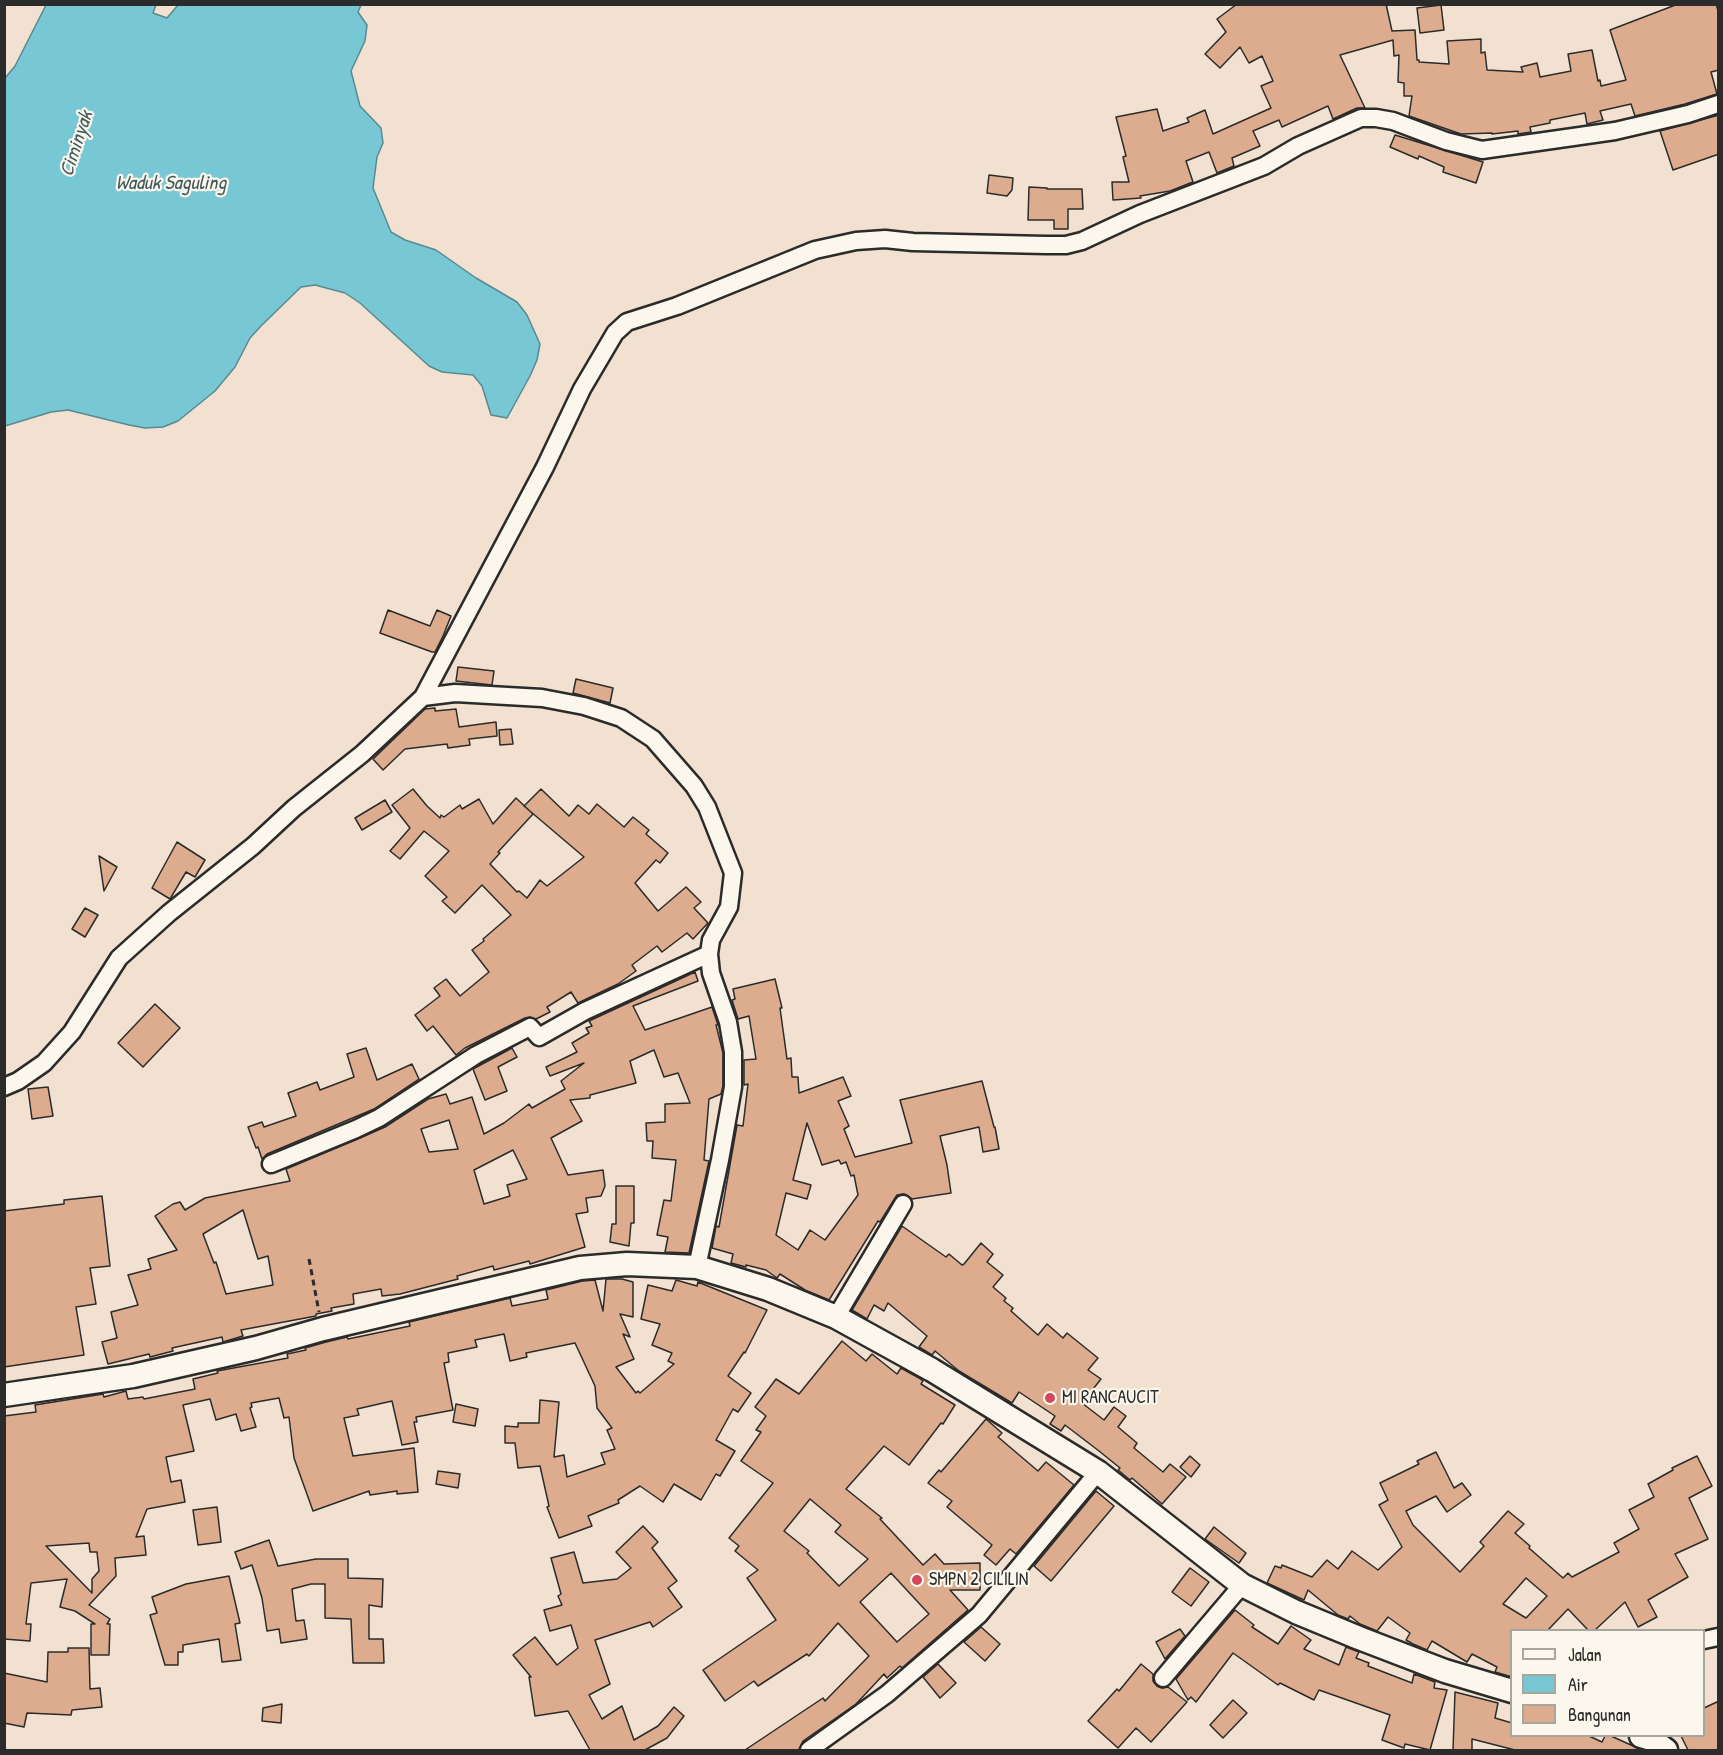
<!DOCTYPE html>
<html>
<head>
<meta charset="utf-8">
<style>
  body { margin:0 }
  #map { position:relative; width:1723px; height:1755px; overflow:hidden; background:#f2e0d0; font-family:"Patrick Hand",sans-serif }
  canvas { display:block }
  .frame { position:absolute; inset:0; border:6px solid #2b2b2b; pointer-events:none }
  .legend { position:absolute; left:1510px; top:1629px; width:195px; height:108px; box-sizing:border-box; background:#fbf7ec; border:2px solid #a8a59f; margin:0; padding:8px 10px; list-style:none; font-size:18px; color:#2b2b2b }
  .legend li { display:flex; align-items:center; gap:12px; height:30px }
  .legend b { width:30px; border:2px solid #a8a59f }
</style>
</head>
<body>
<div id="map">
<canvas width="1723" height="1755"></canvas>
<div class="frame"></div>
<ul class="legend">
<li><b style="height:8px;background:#fbf7ec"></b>Jalan</li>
<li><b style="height:16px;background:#78c7d4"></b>Air</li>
<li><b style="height:16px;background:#ddac8f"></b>Bangunan</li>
</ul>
</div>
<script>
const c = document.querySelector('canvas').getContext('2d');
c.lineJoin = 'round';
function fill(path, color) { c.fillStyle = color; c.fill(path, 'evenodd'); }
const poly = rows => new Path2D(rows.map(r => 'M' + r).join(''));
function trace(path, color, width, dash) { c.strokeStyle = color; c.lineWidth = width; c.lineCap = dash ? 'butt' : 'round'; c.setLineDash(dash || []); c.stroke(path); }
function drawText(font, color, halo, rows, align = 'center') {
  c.font = font + ' "Patrick Hand",sans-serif'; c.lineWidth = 4.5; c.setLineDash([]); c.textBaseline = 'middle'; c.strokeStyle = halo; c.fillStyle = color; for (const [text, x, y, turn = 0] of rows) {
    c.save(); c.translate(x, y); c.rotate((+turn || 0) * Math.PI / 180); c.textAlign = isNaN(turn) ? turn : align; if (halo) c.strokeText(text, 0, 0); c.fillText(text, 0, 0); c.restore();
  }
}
const water = poly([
  [46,5,156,5,153,13,167,18,178,5,361,5,358,12,367,25,365,41,351,71,360,106,381,128,383,143,377,157,373,188,391,232,405,240,436,250,476,278,517,302,527,315,540,344,537,360,530,376,507,418,491,415,482,386,473,375,442,372,429,366,360,303,345,293,315,285,301,287,261,326,250,338,235,367,215,391,178,421,163,427,145,428,129,425,68,410,51,412,5,426,5,78,15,66,46,5]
]);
fill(water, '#78c7d4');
trace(water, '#598990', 1.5);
const building = poly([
  [1237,4,1386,4,1392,31,1415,30,1417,60,1419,60,1419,62,1449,64,1447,41,1481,39,1481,53,1485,52,1487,70,1523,72,1521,67,1537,63,1540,77,1571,71,1568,54,1592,50,1598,81,1600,80,1601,86,1626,80,1610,30,1678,4,1716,4,1719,14,1719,70,1711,72,1717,94,1685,104,1635,116,1631,104,1600,111,1603,120,1587,124,1585,113,1550,120,1550,123,1530,127,1531,132,1518,134,1518,131,1492,134,1492,133,1461,134,1409,116,1412,96,1404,96,1404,83,1398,82,1399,55,1394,56,1393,40,1340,55,1365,108,1357,108,1333,119,1328,106,1282,127,1279,120,1253,131,1260,146,1232,158,1234,166,1217,173,1209,152,1186,161,1193,182,1170,191,1140,196,1141,198,1113,200,1112,182,1129,182,1123,157,1126,156,1116,117,1157,109,1163,131,1189,122,1187,118,1205,110,1213,134,1271,108,1261,86,1273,81,1262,56,1249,63,1240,47,1220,68,1205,54,1226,32,1217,19,1237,4],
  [1441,5,1444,30,1420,33,1417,8,1441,5],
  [1719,115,1719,154,1673,170,1660,131,1719,115],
  [1395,135,1483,162,1476,183,1443,172,1444,167,1419,156,1418,159,1390,147,1395,135],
  [989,175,1013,178,1012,190,1007,196,987,193,989,175],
  [1029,187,1047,188,1047,189,1082,189,1083,209,1068,209,1068,229,1054,229,1054,220,1028,220,1029,187],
  [388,610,430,626,437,610,451,616,443,636,435,652,432,652,380,633,388,610],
  [458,667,494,671,492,685,456,681,458,667],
  [576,679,613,688,610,703,573,693,576,679],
  [435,708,435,711,456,709,459,727,496,722,497,736,469,739,470,745,448,748,447,744,405,749,383,770,373,759,425,709,435,708],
  [511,729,513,744,500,745,499,730,511,729],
  [413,789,427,806,440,818,441,815,444,817,460,805,462,809,479,799,493,824,516,798,533,814,498,852,500,853,490,864,517,892,519,891,527,898,540,880,547,886,584,857,524,806,541,789,569,816,578,805,589,814,597,804,624,827,633,817,649,830,646,834,668,853,660,863,656,860,635,883,658,911,686,887,701,902,694,908,708,923,693,939,687,933,662,952,657,946,632,965,636,971,618,984,578,1003,571,992,547,1007,550,1012,536,1019,530,1017,525,1018,465,1048,456,1055,433,1026,427,1031,415,1015,440,996,434,988,446,979,460,996,489,972,472,950,484,941,483,939,511,915,482,885,455,913,442,901,447,897,425,876,449,851,424,831,400,859,390,851,410,828,392,805,413,789],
  [385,800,392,812,362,830,355,818,385,800],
  [177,842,205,860,195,877,186,872,170,899,152,888,177,842],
  [99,856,117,867,104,891,99,856],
  [85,908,98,915,85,937,72,929,85,908],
  [695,972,698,981,633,1006,645,1030,712,1007,718,1025,716,1025,723,1053,723,1086,721,1094,709,1099,704,1160,709,1161,689,1253,665,1252,668,1237,657,1235,664,1200,671,1201,676,1160,652,1158,653,1141,647,1141,646,1123,665,1122,665,1104,690,1103,678,1073,664,1077,654,1050,630,1061,636,1083,590,1095,590,1098,570,1100,582,1121,551,1138,568,1175,603,1170,605,1186,601,1196,586,1198,588,1212,576,1214,585,1247,530,1264,529,1261,494,1270,493,1266,457,1276,458,1279,400,1294,382,1296,381,1289,353,1294,354,1304,331,1308,332,1311,316,1314,316,1316,241,1330,243,1336,223,1342,222,1337,172,1348,173,1351,150,1357,149,1354,108,1364,102,1342,117,1338,111,1312,138,1305,128,1275,151,1269,148,1259,177,1250,155,1216,173,1204,180,1202,185,1210,205,1198,290,1181,286,1169,360,1138,385,1127,428,1099,446,1094,450,1104,472,1097,484,1134,504,1123,529,1104,532,1108,565,1089,561,1081,584,1063,550,1076,546,1067,577,1052,572,1043,589,1033,586,1028,592,1026,589,1021,695,972],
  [449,1120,458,1149,429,1152,421,1129,449,1120],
  [513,1150,527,1179,507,1185,510,1196,484,1204,474,1170,513,1150],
  [243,1210,258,1259,268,1256,273,1285,226,1294,216,1262,214,1263,203,1234,243,1210],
  [775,979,782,1008,780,1008,787,1059,791,1058,792,1077,798,1077,799,1093,843,1077,851,1096,838,1101,849,1126,844,1129,855,1157,912,1143,900,1100,982,1081,994,1127,995,1127,999,1149,983,1152,979,1127,940,1136,947,1165,951,1193,912,1199,904,1194,897,1195,880,1222,878,1221,829,1300,805,1290,780,1274,777,1278,766,1270,746,1265,746,1267,731,1263,733,1254,712,1248,716,1226,719,1227,737,1125,743,1126,748,1084,744,1085,744,1060,756,1059,749,1016,738,1019,732,1000,735,999,733,989,775,979],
  [807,1123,822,1165,839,1160,841,1164,846,1162,851,1176,854,1175,858,1195,825,1240,810,1230,798,1250,776,1235,786,1193,807,1199,811,1185,793,1180,807,1123],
  [155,1004,180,1028,143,1067,118,1043,155,1004],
  [366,1048,377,1080,412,1064,419,1079,374,1109,267,1154,262,1159,258,1147,256,1148,248,1127,262,1122,264,1127,296,1116,288,1093,317,1082,320,1090,354,1077,347,1054,366,1048],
  [512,1048,517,1057,498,1067,507,1091,485,1100,473,1069,512,1048],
  [48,1087,53,1116,32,1119,28,1089,48,1087],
  [616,1186,634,1186,634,1223,631,1223,629,1246,610,1242,612,1224,616,1224,616,1186],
  [102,1196,110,1266,90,1268,96,1304,76,1307,84,1355,4,1367,4,1211,64,1204,64,1200,102,1196],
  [902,1226,946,1257,949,1254,962,1265,964,1264,981,1243,993,1254,987,1262,1003,1275,993,1287,1006,1298,1004,1301,1013,1308,1011,1311,1038,1335,1047,1324,1063,1338,1067,1333,1098,1358,1088,1370,1101,1379,1082,1403,1104,1420,1114,1407,1126,1416,1118,1427,1137,1443,1134,1448,1163,1472,1170,1464,1186,1477,1162,1504,1132,1478,1130,1480,1118,1470,1120,1468,1099,1451,1065,1425,1061,1431,1050,1424,1055,1416,1019,1392,1012,1403,959,1371,935,1351,932,1355,919,1347,927,1336,888,1303,884,1311,874,1305,867,1319,852,1310,902,1226],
  [606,1279,622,1279,633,1282,633,1317,620,1314,630,1337,623,1334,634,1359,616,1367,636,1393,638,1391,640,1393,674,1364,668,1361,672,1353,652,1345,660,1324,641,1319,648,1285,672,1291,676,1280,697,1286,698,1282,767,1310,745,1353,744,1352,728,1376,751,1393,738,1412,733,1409,716,1440,735,1451,720,1476,716,1474,701,1500,674,1484,663,1502,640,1486,618,1500,619,1503,588,1516,592,1526,559,1538,547,1507,549,1506,540,1466,518,1468,515,1443,505,1443,505,1426,518,1427,518,1423,539,1423,540,1400,559,1402,554,1457,564,1455,567,1477,605,1464,601,1453,615,1449,607,1430,612,1428,597,1408,595,1386,575,1343,526,1353,527,1357,510,1361,504,1334,475,1340,477,1347,448,1353,449,1362,444,1363,453,1410,416,1417,417,1422,414,1422,418,1442,402,1445,392,1401,357,1409,359,1415,344,1418,353,1456,414,1448,418,1492,397,1494,397,1491,370,1495,369,1491,313,1511,294,1458,289,1417,284,1418,279,1398,251,1403,252,1407,250,1408,256,1427,241,1431,236,1414,216,1420,210,1399,183,1405,194,1451,166,1457,171,1482,181,1480,185,1502,147,1509,136,1537,144,1536,146,1555,115,1558,116,1576,89,1605,110,1619,107,1624,110,1624,109,1655,91,1655,91,1624,95,1624,75,1611,60,1607,67,1579,31,1583,26,1624,31,1624,30,1641,4,1639,4,1416,36,1412,35,1405,103,1394,104,1397,126,1391,128,1399,143,1397,144,1399,195,1389,193,1379,218,1373,217,1371,288,1358,287,1354,306,1350,305,1348,326,1342,347,1337,348,1339,410,1326,409,1322,510,1298,512,1306,548,1299,546,1290,582,1281,595,1280,603,1311,606,1279],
  [89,1543,90,1552,97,1552,99,1571,92,1579,92,1593,46,1546,89,1543],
  [842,1341,866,1361,872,1354,897,1374,901,1368,919,1378,923,1381,921,1384,955,1405,943,1424,941,1423,909,1465,884,1446,846,1489,882,1518,880,1519,923,1565,935,1554,944,1564,980,1563,980,1590,950,1590,968,1610,902,1668,900,1666,887,1678,884,1674,856,1704,803,1741,799,1750,745,1750,823,1698,825,1701,869,1656,838,1623,809,1656,807,1654,758,1686,754,1681,725,1701,703,1670,776,1620,747,1578,758,1570,735,1551,739,1546,729,1538,773,1483,741,1461,761,1432,756,1430,766,1416,755,1407,776,1379,799,1394,842,1341],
  [810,1499,841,1525,835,1532,868,1559,839,1586,807,1553,809,1551,784,1531,810,1499],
  [891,1573,929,1614,897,1642,860,1602,891,1573],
  [456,1404,478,1409,475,1426,453,1422,456,1404],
  [986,1419,1002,1433,998,1437,1038,1471,1046,1462,1074,1485,1016,1554,1010,1549,996,1565,984,1555,992,1545,947,1507,952,1501,928,1483,939,1470,941,1472,986,1419],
  [1436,1452,1454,1488,1462,1483,1471,1495,1447,1512,1436,1496,1406,1511,1413,1525,1460,1572,1484,1546,1480,1542,1508,1511,1524,1524,1515,1533,1530,1546,1529,1548,1563,1578,1568,1573,1572,1577,1619,1552,1614,1543,1639,1529,1629,1510,1654,1497,1648,1484,1673,1470,1672,1468,1697,1456,1712,1486,1689,1498,1708,1539,1675,1554,1688,1577,1648,1600,1657,1617,1638,1627,1625,1602,1595,1630,1588,1630,1568,1609,1548,1630,1512,1630,1512,1677,1495,1672,1497,1667,1472,1654,1467,1662,1432,1641,1427,1650,1413,1644,1406,1640,1410,1633,1388,1617,1377,1631,1360,1624,1350,1616,1348,1619,1338,1615,1308,1590,1304,1600,1267,1583,1275,1566,1281,1568,1282,1565,1312,1577,1327,1560,1338,1569,1352,1551,1378,1570,1402,1547,1379,1505,1388,1500,1380,1483,1419,1464,1417,1461,1436,1452],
  [1526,1578,1547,1596,1526,1618,1503,1604,1526,1578],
  [1190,1456,1200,1465,1191,1477,1180,1467,1190,1456],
  [438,1471,460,1474,458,1488,436,1484,438,1471],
  [1096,1491,1114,1506,1051,1581,1034,1566,1096,1491],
  [217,1507,221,1542,198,1545,193,1510,217,1507],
  [643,1526,658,1542,652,1548,677,1581,668,1588,682,1607,653,1627,650,1622,595,1640,610,1684,589,1695,602,1719,622,1706,634,1740,658,1726,674,1707,684,1716,667,1738,645,1750,590,1750,568,1711,535,1716,529,1677,531,1677,513,1655,535,1637,557,1665,578,1648,571,1625,550,1631,544,1610,562,1605,558,1596,561,1594,551,1558,574,1552,583,1583,617,1579,631,1568,616,1552,643,1526],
  [1214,1527,1246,1553,1239,1563,1205,1539,1214,1527],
  [269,1540,278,1566,316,1559,348,1559,348,1578,383,1579,382,1607,369,1605,369,1639,383,1639,384,1663,353,1663,351,1619,325,1618,325,1584,311,1584,292,1589,296,1621,304,1620,307,1639,281,1643,279,1629,267,1631,262,1598,252,1565,241,1569,235,1552,269,1540],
  [1190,1568,1209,1582,1191,1606,1172,1592,1190,1568],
  [229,1576,240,1623,235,1624,241,1660,222,1662,219,1639,183,1645,183,1652,178,1652,178,1665,165,1665,150,1615,157,1613,152,1597,186,1584,229,1576],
  [1235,1610,1254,1625,1252,1627,1278,1644,1291,1626,1311,1640,1304,1649,1339,1665,1346,1647,1359,1652,1356,1658,1369,1663,1368,1666,1412,1683,1414,1674,1435,1682,1434,1688,1447,1690,1430,1750,1405,1744,1404,1748,1382,1740,1390,1715,1319,1690,1314,1700,1280,1683,1278,1685,1233,1653,1196,1702,1191,1697,1188,1700,1176,1679,1235,1610],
  [981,1627,1000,1644,985,1661,964,1642,981,1627],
  [1180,1629,1185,1636,1165,1659,1156,1642,1180,1629],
  [68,1648,89,1648,90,1689,100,1688,102,1707,72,1710,71,1715,27,1713,24,1727,4,1723,4,1673,47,1682,48,1652,68,1652,68,1648],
  [938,1664,956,1683,940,1698,923,1677,938,1664],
  [1141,1664,1153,1674,1153,1681,1157,1686,1162,1688,1168,1687,1187,1702,1151,1742,1136,1728,1118,1748,1088,1721,1117,1689,1119,1691,1141,1664],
  [1455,1692,1498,1703,1495,1718,1512,1723,1512,1736,1589,1736,1602,1742,1605,1736,1611,1736,1642,1750,1515,1750,1472,1739,1472,1750,1453,1750,1455,1692],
  [1233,1700,1247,1713,1223,1738,1210,1725,1233,1700],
  [1719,1701,1719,1750,1688,1750,1681,1736,1704,1736,1704,1708,1719,1701],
  [282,1704,281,1723,262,1721,263,1708,282,1704]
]);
fill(building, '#ddac8f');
trace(building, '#2b2b2b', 1.5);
const minor = poly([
  [423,697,455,693,542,698,584,706,621,718,653,739,694,786,707,807,733,873,729,907,711,940,709,954,711,973,728,1022,733,1052,733,1087,720,1160,697,1267],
  [4,1087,18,1081,44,1063,72,1032,119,958,169,913,253,846,294,808,362,754,423,697,545,467,582,389,615,333,627,322,677,306,815,250,856,241,885,239,913,242,1046,245,1066,245,1082,241,1140,214,1264,166,1298,146,1361,118,1376,118,1393,121,1446,141,1482,150,1615,131,1688,114,1718,104],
  [271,1164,356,1129,379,1118,476,1055,530,1027,539,1037,585,1011,709,954],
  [836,1317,903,1204],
  [1704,1640,1718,1637],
  [1163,1678,1242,1585],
  [809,1750,887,1694,979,1615,1098,1472]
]);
const secondary = poly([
  [4,1395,133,1376,256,1348,323,1329,580,1268,627,1264,697,1267,768,1289,836,1317,932,1370,1098,1472,1242,1585,1296,1612,1359,1638,1445,1671,1512,1691],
  [1641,1736,1651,1739,1666,1750]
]);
trace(minor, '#2b2b2b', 21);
trace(secondary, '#2b2b2b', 27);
trace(poly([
  [309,1259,319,1312]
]), '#2b2b2b', 3, [6, 4.5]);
trace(minor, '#fbf7ec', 16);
trace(secondary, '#fbf7ec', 22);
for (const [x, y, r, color] of [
  [1050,1398,6,"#d1495b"],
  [917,1580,6,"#d1495b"]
]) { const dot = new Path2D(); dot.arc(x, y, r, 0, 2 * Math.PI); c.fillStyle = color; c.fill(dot); trace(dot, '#fbf7ec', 2); }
drawText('18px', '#2b2b2b', '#fbf7ec', [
  ["MI RANCAUCIT",1062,1398],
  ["SMPN 2 CILILIN",929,1580]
], 'left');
drawText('italic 20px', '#425a5e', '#fbf7ec', [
  ["Ciminyak",77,144,-72],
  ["Waduk Saguling",171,184]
]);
</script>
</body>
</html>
